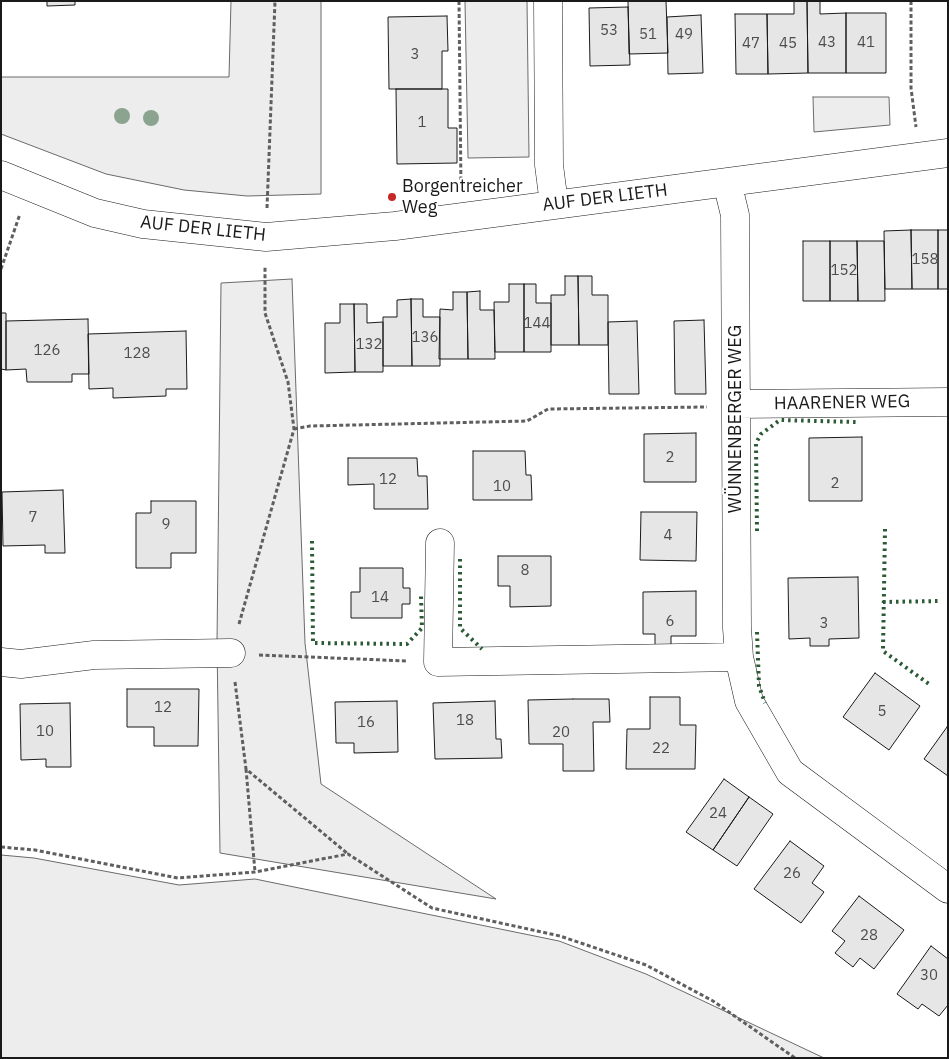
<!DOCTYPE html>
<html>
<head>
<meta charset="utf-8">
<style>
  body { margin:0 }
  #map { position:relative; width:949px; height:1059px; overflow:hidden; background:#fff; font-family:"IBM Plex Sans",sans-serif }
  canvas { display:block }
  .frame { position:absolute; inset:0; border:2px solid #1a1a1a; pointer-events:none }
</style>
</head>
<body>
<div id="map">
<canvas width="949" height="1059"></canvas>
<div class="frame"></div>
</div>
<script>
const c = document.querySelector('canvas').getContext('2d');
c.lineJoin = 'round';
function fill(path, color) { c.fillStyle = color; c.fill(path, 'evenodd'); }
const poly = rows => new Path2D(rows.map(r => 'M' + r).join(''));
function trace(path, color, width, dash) { c.strokeStyle = color; c.lineWidth = width; c.lineCap = dash ? 'butt' : 'round'; c.setLineDash(dash || []); c.stroke(path); }
function drawText(font, color, halo, rows, align = 'center') {
  c.font = font + ' "IBM Plex Sans",sans-serif'; c.lineWidth = 4; c.setLineDash([]); c.textBaseline = 'middle'; c.strokeStyle = halo; c.fillStyle = color; for (const [text, x, y, turn = 0] of rows) {
    c.save(); c.translate(x, y); c.rotate((+turn || 0) * Math.PI / 180); c.textAlign = isNaN(turn) ? turn : align; if (halo) c.strokeText(text, 0, 0); c.fillText(text, 0, 0); c.restore();
  }
}
const built = poly([
  [231,1,321,1,321,194,247,196,184,190,106,174,1,134,1,77,229,77,231,1],
  [465,1,527,1,529,157,468,158,465,1],
  [813,97,889,97,890,125,814,132,813,97],
  [292,279,305,643,321,784,496,899,220,853,217,642,221,283,292,279],
  [1,855,34,858,179,885,255,879,559,941,646,974,824,1058,1,1058,1,855]
]);
fill(built, '#ededed');
trace(built, '#6a6a6a', 1);
const building = poly([
  [47,1,75,1,75,5,47,6,47,1],
  [628,1,666,1,668,53,629,54,628,1],
  [794,1,807,1,808,73,768,74,767,14,794,14,794,1],
  [807,1,820,1,820,14,846,13,846,73,808,73,807,1],
  [628,7,630,65,590,66,589,8,628,7],
  [846,13,886,13,886,73,846,73,846,13],
  [735,14,767,14,768,74,736,74,735,14],
  [701,15,703,73,668,74,667,17,701,15],
  [447,16,448,51,442,51,442,89,389,89,388,17,447,16],
  [396,89,448,89,448,128,457,128,457,163,397,164,396,89],
  [911,230,912,289,885,289,884,231,911,230],
  [911,230,938,230,938,289,912,289,911,230],
  [938,230,948,230,948,289,938,289,938,230],
  [803,241,830,241,830,301,803,301,803,241],
  [830,241,857,241,858,301,830,301,830,241],
  [857,241,884,241,885,301,858,301,857,241],
  [565,276,578,276,579,345,551,345,551,295,565,295,565,276],
  [578,276,592,276,592,295,608,295,608,345,579,345,578,276],
  [509,284,524,284,524,352,495,352,494,302,509,302,509,284],
  [524,284,536,284,536,303,551,303,551,352,524,352,524,284],
  [480,291,480,310,494,310,495,359,468,359,467,292,480,291],
  [453,292,467,292,468,359,439,359,440,309,453,310,453,292],
  [411,299,412,366,383,366,383,317,397,317,397,300,411,299],
  [411,299,423,299,423,317,440,317,440,366,412,366,411,299],
  [340,304,354,304,355,372,325,373,325,323,340,323,340,304],
  [354,304,367,304,367,323,383,322,383,372,355,372,354,304],
  [1,313,6,313,6,370,1,369,1,313],
  [88,319,89,374,72,374,72,382,27,382,26,369,6,370,6,321,88,319],
  [704,320,706,394,675,394,674,321,704,320],
  [637,321,639,394,609,394,608,322,637,321],
  [186,331,187,389,166,389,166,396,113,398,113,388,89,389,88,334,186,331],
  [696,433,696,482,644,482,644,434,696,433],
  [862,437,862,501,809,501,809,438,862,437],
  [473,451,525,451,526,475,531,475,532,500,473,500,473,451],
  [348,458,417,458,418,476,427,476,428,509,374,509,374,484,348,485,348,458],
  [63,490,65,553,45,553,45,545,3,546,2,492,63,490],
  [151,501,196,501,196,553,171,553,171,568,136,568,136,513,151,513,151,501],
  [641,512,697,512,696,561,640,560,641,512],
  [498,556,551,556,551,606,510,607,510,586,498,586,498,556],
  [360,568,403,568,403,588,410,588,410,604,402,604,402,618,351,618,351,592,360,592,360,568],
  [858,577,859,638,829,639,829,646,810,646,810,638,789,639,788,578,858,577],
  [696,591,696,636,671,636,671,645,655,645,655,634,643,634,643,592,696,591],
  [875,673,920,706,889,750,843,717,875,673],
  [127,689,199,689,198,746,154,746,154,727,127,727,127,689],
  [650,697,680,697,680,725,696,725,695,769,626,769,627,729,650,729,650,697],
  [573,699,609,699,610,722,593,722,594,771,563,771,563,744,529,744,528,700,573,699],
  [397,701,398,752,354,753,354,743,336,743,335,702,397,701],
  [495,701,496,739,501,739,502,758,435,759,433,703,495,701],
  [70,703,71,767,46,767,46,759,21,760,20,704,70,703],
  [947,727,948,728,948,776,924,759,947,727],
  [724,779,749,797,713,850,686,832,724,779],
  [749,797,773,814,737,866,713,850,749,797],
  [790,841,824,866,812,883,824,892,801,923,754,889,790,841],
  [859,896,904,930,874,969,860,958,853,967,835,953,845,941,832,931,859,896],
  [931,946,948,959,948,1005,939,1016,922,1004,918,1009,897,994,931,946]
]);
fill(building, '#e6e6e6');
trace(building, '#1a1a1a', 1);
const minor = poly([
  [548,1,549,165,554,204],
  [1,175,95,213,143,224,266,237,395,226,948,153],
  [727,182,735,215,737,628,739,657,749,701,790,772,948,889],
  [737,404,948,402],
  [440,543,438,662,739,657],
  [1,662,21,664,94,655,231,653]
]);
trace(minor, '#1a1a1a', 29);
trace(poly([
  [459,1,461,188],
  [911,1,911,88,916,127],
  [267,208,275,1],
  [1,269,20,214],
  [294,429,310,426,527,421,548,409,707,407],
  [239,624,294,429,288,382,265,313,265,267],
  [259,655,408,661],
  [235,682,246,769,348,854],
  [246,769,255,872],
  [1,847,35,850,178,878,255,872,348,854,432,908,560,936,646,965,713,1001,795,1058]
]), '#5f5f5f', 3, [4, 2.5]);
trace(minor, '#fff', 28);
trace(poly([
  [885,529,883,651,929,684],
  [757,531,756,443,761,434,780,420,856,422],
  [312,541,313,643,407,644,422,628,421,596],
  [460,559,460,628,482,649],
  [883,602,940,601],
  [757,632,759,686,765,703]
]), '#2b5a34', 4, [2.5, 4]);
c.fillStyle = '#8aa48f';
for (const [x, y] of [
  [122,116],
  [151,118]
]) { c.beginPath(); c.arc(x, y, 8, 0, 2 * Math.PI); c.fill(); }
for (const [x, y, r, color] of [
  [392,197,5,"#c62828"]
]) { const dot = new Path2D(); dot.arc(x, y, r, 0, 2 * Math.PI); c.fillStyle = color; c.fill(dot); trace(dot, '#fff', 2); }
drawText('15px', '#4d4d4d', null, [
  ["53",609,31],
  ["51",648,35],
  ["49",684,35],
  ["43",827,43],
  ["41",866,43],
  ["47",751,44],
  ["45",788,44],
  ["3",415,55],
  ["1",422,123],
  ["158",925,260],
  ["152",844,271],
  ["144",537,324],
  ["136",425,338],
  ["132",369,345],
  ["126",47,351],
  ["128",137,354],
  ["2",670,458],
  ["12",388,480],
  ["2",835,484],
  ["10",502,487],
  ["7",33,518],
  ["9",166,525],
  ["4",668,536],
  ["8",525,571],
  ["14",380,598],
  ["6",670,622],
  ["3",824,624],
  ["12",163,708],
  ["5",882,712],
  ["18",465,721],
  ["16",366,723],
  ["10",45,732],
  ["20",561,733],
  ["22",661,749],
  ["24",718,814],
  ["26",792,874],
  ["28",869,936],
  ["30",929,976]
]);
drawText('18px', '#1a1a1a', '#fff', [
  ["Borgentreicher",402,187],
  ["Weg",402,208]
], 'left');
drawText('18px', '#1a1a1a', '#fff', [
  ["AUF DER LIETH",605,198,-7],
  ["AUF DER LIETH",203,229,6],
  ["HAARENER WEG",842,403,-1],
  ["WÜNNENBERGER WEG",736,419,-90]
]);
</script>
</body>
</html>
